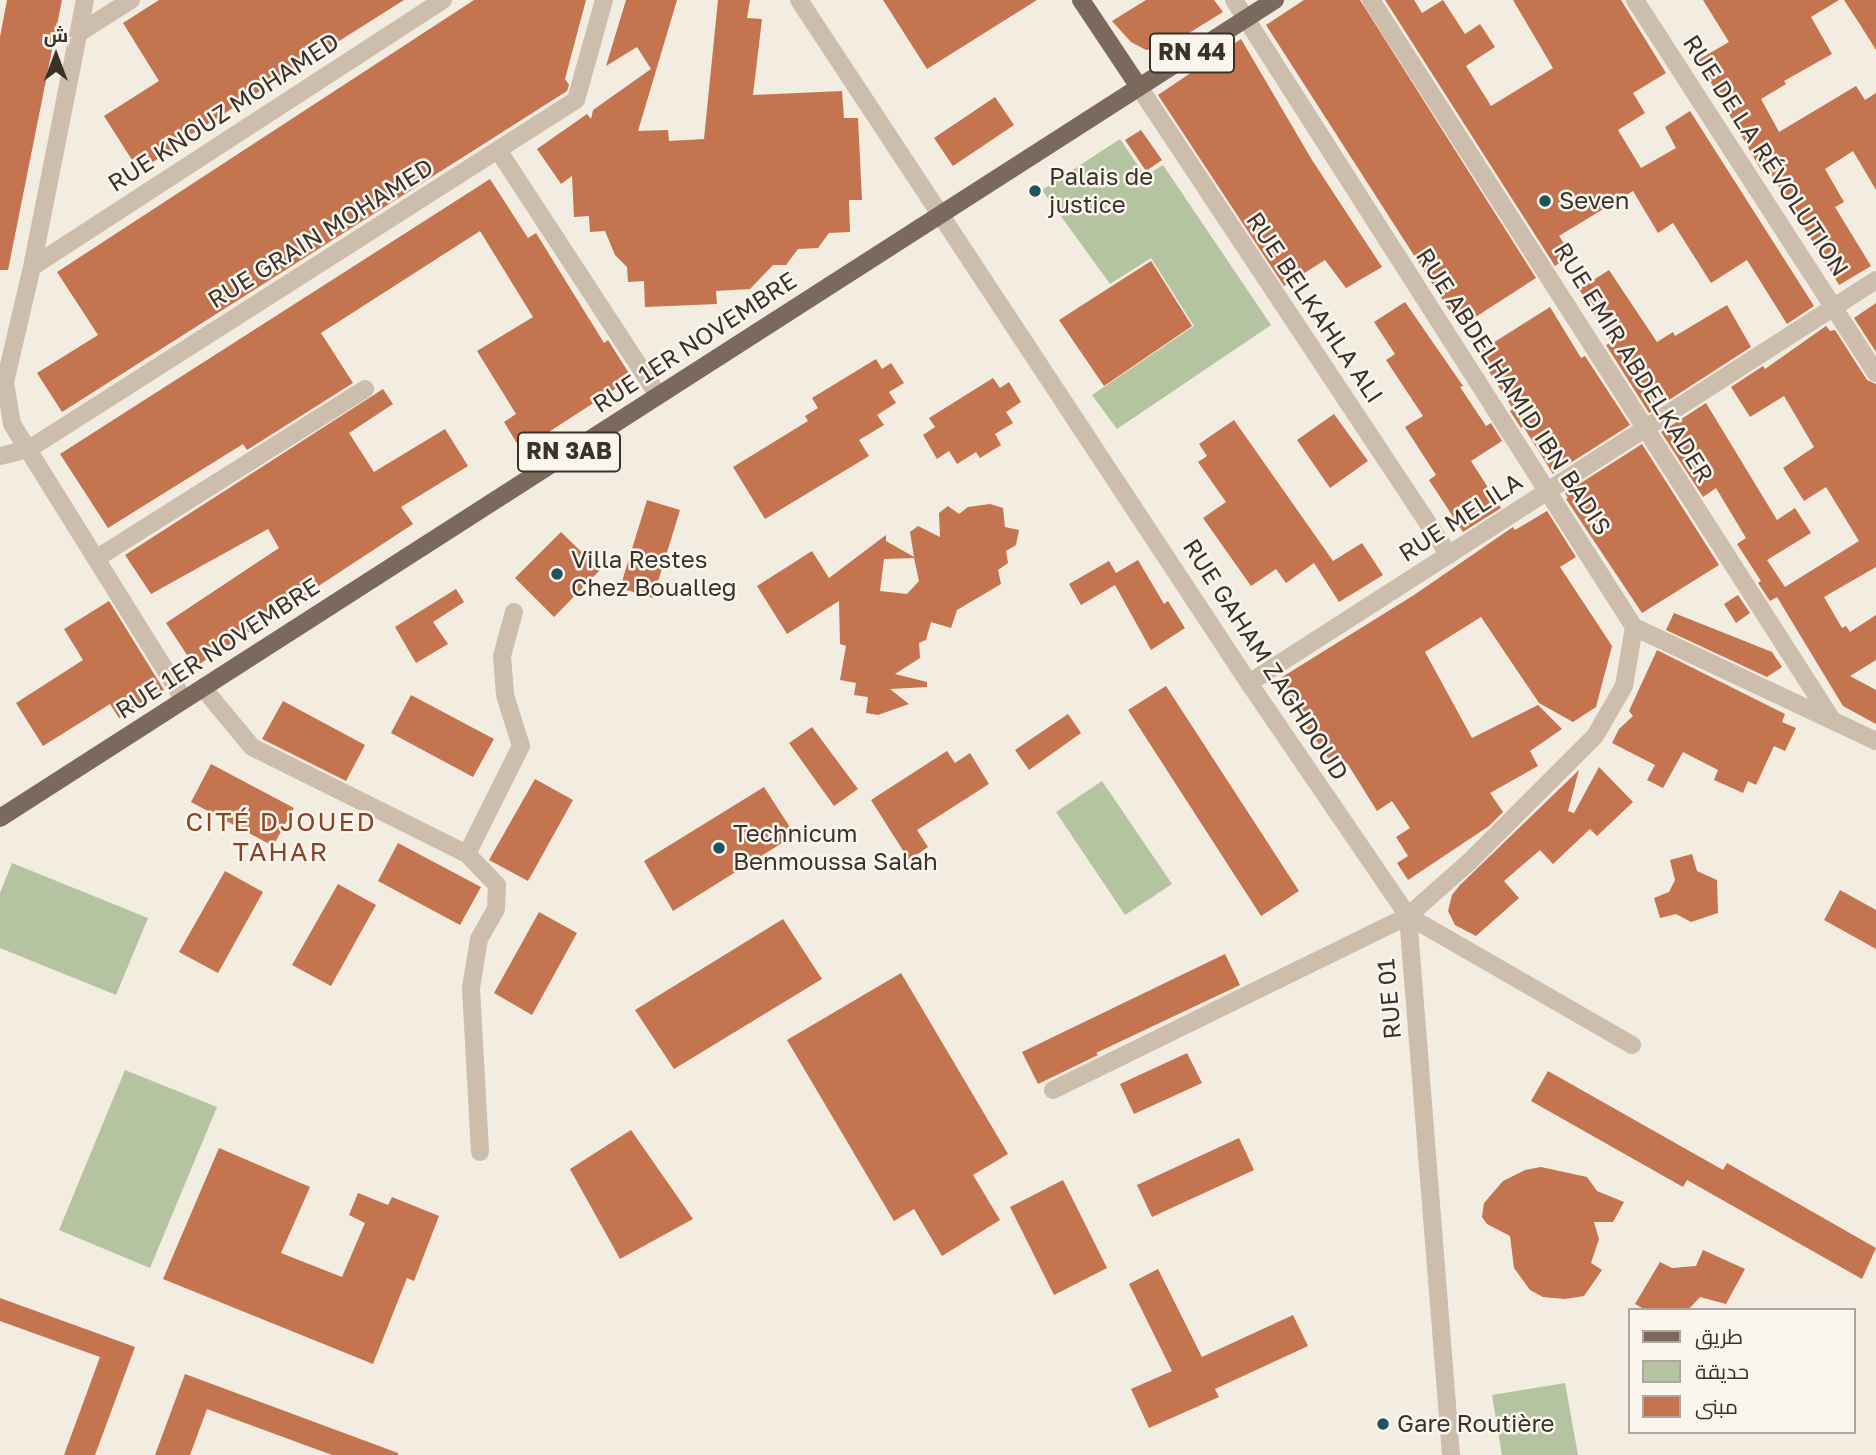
<!DOCTYPE html>
<html>
<head>
<meta charset="utf-8">
<style>
  body { margin:0 }
  #map { position:relative; width:1876px; height:1455px; overflow:hidden; background:#f3ece1; font-family:"Golos Text",Cairo,sans-serif }
  canvas { display:block }
  .legend { position:absolute; left:1628px; top:1308px; width:228px; height:126px; box-sizing:border-box; background:#faf6ee; border:2px solid #ada7a0; margin:0; padding:9px 12px; list-style:none; font-size:21px; color:#3a312b }
  .legend li { display:flex; align-items:center; gap:14px; height:35px }
  .legend b { width:35px; border:2px solid #ada7a0 }
  .north { position:absolute; left:21px; top:21px; width:70px; height:70px; -webkit-text-stroke:5px #faf6ee; paint-order:stroke; rotate:0deg; font-size:19px; font-weight:700; line-height:28px; text-align:center; color:#3a312b }
  .north::after { content:''; display:block; margin:auto; width:24px; height:32px; background:#3a312b; clip-path:polygon(50% 0,100% 100%,50% 72%,0 100%) }
</style>
</head>
<body>
<div id="map">
<canvas width="1876" height="1455"></canvas>
<ul class="legend">
<li><b style="height:9px;background:#7b695d"></b>طريق</li>
<li><b style="height:19px;background:#b4c3a0"></b>حديقة</li>
<li><b style="height:19px;background:#c4744e"></b>مبنى</li>
</ul>
<div class="north">ش</div>
</div>
<script>
const c = document.querySelector('canvas').getContext('2d');
c.lineJoin = 'round';
function fill(path, color) { c.fillStyle = color; c.fill(path, 'evenodd'); }
const poly = rows => new Path2D(rows.map(r => 'M' + r).join(''));
function trace(path, color, width, dash) { c.strokeStyle = color; c.lineWidth = width; c.lineCap = dash ? 'butt' : 'round'; c.setLineDash(dash || []); c.stroke(path); }
function drawText(font, color, halo, rows, align = 'center') {
  c.font = font + ' "Golos Text",sans-serif'; c.lineWidth = 5; c.setLineDash([]); c.textBaseline = 'middle'; c.strokeStyle = halo; c.fillStyle = color; for (const [text, x, y, turn = 0] of rows) {
    c.save(); c.translate(x, y); c.rotate((+turn || 0) * Math.PI / 180); c.textAlign = isNaN(turn) ? turn : align; if (halo) c.strokeText(text, 0, 0); c.fillText(text, 0, 0); c.restore();
  }
}
fill(poly([
  [1120,139,1145,176,1163,165,1271,325,1117,429,1092,395,1194,326,1151,258,1110,284,1042,190],
  [1102,781,1172,884,1125,915,1056,812],
  [12,863,148,918,116,995,0,948,0,893],
  [125,1070,217,1107,150,1268,59,1230],
  [1565,1383,1578,1455,1502,1455,1492,1395]
]), '#b4c3a0');
fill(poly([
  [7,0,62,0,8,270,0,270,0,37],
  [159,0,404,0,184,139,185,141,139,171,104,116,159,81,123,23],
  [474,0,586,0,565,79,569,85,567,91,62,412,37,373,98,335,57,272],
  [626,0,677,0,638,131,668,130,669,141,704,139,718,0,750,0,747,18,762,19,753,95,842,91,844,118,858,118,862,200,849,200,850,232,829,233,818,248,798,249,786,265,773,265,750,289,716,291,717,304,645,307,644,281,628,282,627,267,615,255,605,231,590,232,589,216,574,217,572,176,561,184,537,149,587,114,591,119,593,110,651,69,637,47,606,66],
  [883,0,1037,0,927,69],
  [1146,0,1214,0,1223,12,1168,46,1146,50,1131,42,1112,21],
  [1304,0,1360,0,1536,278,1460,327,1266,25],
  [1385,0,1414,0,1422,13,1443,0,1465,34,1480,24,1495,47,1466,66,1491,106,1553,68,1513,0,1621,0,1666,73,1633,93,1645,113,1618,130,1641,168,1676,148,1665,127,1690,111,1814,306,1787,324,1747,260,1711,283,1673,223,1658,233,1633,191,1559,236,1572,255,1555,266],
  [1703,0,1839,0,1811,17,1832,54,1784,81,1786,84,1761,99,1779,132,1856,86,1865,100,1876,93,1876,190,1853,151,1825,169,1844,202,1835,207,1871,266,1839,285,1767,167,1761,170,1698,60,1729,42],
  [1844,0,1876,0,1876,50,1861,26],
  [1241,39,1312,160,1382,267,1346,288,1325,260,1284,286,1158,95],
  [995,97,1014,125,953,166,934,138],
  [1141,130,1162,160,1146,171,1125,140],
  [490,179,528,238,536,233,604,343,608,340,632,378,521,450,504,422,516,414,477,351,533,317,480,231,321,333,353,383,247,450,243,444,108,528,60,454],
  [1151,261,1192,326,1104,386,1059,320],
  [1609,270,1657,342,1673,332,1675,336,1727,305,1751,347,1649,413,1606,345,1612,342,1579,289],
  [1405,302,1463,386,1460,387,1486,426,1491,423,1502,441,1471,461,1501,508,1463,532,1429,480,1436,475,1405,427,1423,416,1386,360,1395,354,1374,322],
  [1876,303,1876,352,1854,318],
  [1550,307,1581,358,1585,356,1630,425,1553,474,1523,426,1521,428,1510,411,1513,409,1477,353],
  [1826,326,1830,331,1835,330,1867,380,1876,384,1876,567,1824,597,1842,628,1846,626,1850,632,1876,615,1876,660,1850,676,1876,690,1876,724,1843,706,1777,597,1770,601,1758,583,1761,581,1737,544,1746,538,1716,488,1703,497,1661,432,1706,403,1777,520,1795,508,1811,533,1767,560,1785,587,1859,541,1826,487,1804,501,1783,468,1814,447,1784,396,1750,417,1731,387,1763,366,1765,369],
  [876,359,882,369,891,363,904,383,889,392,896,403,877,415,884,425,859,440,869,456,765,519,733,467,808,421,805,416,818,408,812,398],
  [993,378,1000,388,1009,382,1021,402,1006,412,1013,423,995,434,1001,445,980,458,976,452,957,464,949,451,937,459,923,435,935,427,929,418],
  [383,389,393,404,349,433,374,472,445,429,468,466,401,507,413,524,195,667,166,623,279,548,268,529,151,594,125,555],
  [1334,414,1368,461,1330,488,1297,440],
  [1234,420,1333,561,1362,543,1383,575,1339,602,1314,563,1286,583,1276,569,1251,586,1203,518,1226,502,1198,462,1207,456,1199,444],
  [1642,444,1719,565,1642,613,1566,499,1568,498,1565,493],
  [647,500,680,510,653,598,620,588],
  [990,504,1003,508,1005,527,1019,530,1016,545,1006,551,1008,563,998,570,1001,584,957,610,951,628,931,622,926,640,919,643,920,658,895,674,927,682,927,687,890,689,909,704,878,715,866,713,868,697,854,695,856,683,840,680,846,646,840,644,839,601,787,634,757,586,812,551,829,578,886,535,886,541,914,557,910,532,918,526,940,537,939,513,948,506,959,514,968,507],
  [884,559,914,558,919,581,907,594,880,591],
  [1547,511,1576,557,1560,567,1612,646,1596,707,1573,722,1539,703,1481,617,1425,652,1472,738,1538,705,1562,729,1530,751,1538,766,1490,793,1503,812,1489,826,1408,880,1397,863,1408,856,1396,837,1410,828,1392,801,1377,811,1347,763,1336,770,1316,740,1314,741,1279,679,1414,595,1513,527,1515,530],
  [561,532,600,570,554,617,515,578],
  [1138,560,1164,604,1168,601,1185,628,1151,650,1115,585,1081,605,1069,584,1109,561,1116,573],
  [456,589,464,602,433,622,448,644,416,663,395,627],
  [1738,595,1750,613,1736,623,1724,604],
  [109,601,164,690,119,718,110,704,43,746,16,703,83,660,64,629],
  [1674,613,1772,652,1782,667,1767,677,1666,630],
  [1657,650,1785,714,1782,722,1796,728,1785,751,1774,746,1756,785,1748,781,1743,793,1714,780,1718,770,1683,752,1663,788,1647,780,1655,765,1612,743,1619,729,1633,716,1629,711],
  [1166,686,1299,891,1261,916,1128,710],
  [411,695,494,739,473,777,391,733],
  [283,701,365,745,346,781,262,739],
  [1068,714,1081,733,1029,770,1015,750],
  [812,727,858,789,834,806,789,743],
  [947,751,955,763,970,753,989,784,917,830,928,847,909,860,871,800],
  [211,764,294,808,273,846,191,802],
  [1599,767,1633,802,1597,836,1590,829,1553,864,1540,850,1504,881,1519,898,1476,936,1455,925,1448,911,1452,895,1460,885,1579,770,1568,811,1574,813],
  [535,779,573,800,528,881,489,860],
  [764,787,795,835,673,911,644,861],
  [398,843,481,887,460,925,378,881],
  [1692,854,1697,871,1717,880,1718,913,1691,922,1676,914,1660,918,1654,898,1669,892,1675,880,1670,860],
  [225,871,263,892,218,973,179,952],
  [338,884,376,905,331,986,292,965],
  [1840,890,1876,910,1876,949,1824,920],
  [539,912,577,933,532,1015,494,993],
  [783,919,822,979,674,1069,635,1010],
  [1225,954,1240,985,1096,1053,1098,1055,1038,1084,1022,1052],
  [901,973,1008,1154,973,1175,1000,1220,942,1256,914,1209,894,1221,787,1040],
  [1187,1053,1202,1083,1134,1114,1120,1084],
  [1548,1071,1723,1170,1727,1163,1876,1248,1862,1279,1687,1180,1683,1187,1531,1101],
  [631,1130,693,1219,620,1259,570,1169],
  [1239,1138,1254,1170,1152,1217,1137,1185],
  [219,1148,310,1187,281,1253,342,1277,365,1223,349,1215,358,1193,388,1205,392,1197,439,1216,414,1281,407,1278,373,1364,163,1279],
  [1541,1167,1587,1177,1597,1191,1624,1202,1613,1222,1594,1222,1599,1239,1591,1263,1602,1270,1584,1296,1565,1299,1543,1297,1530,1290,1514,1268,1510,1236,1487,1224,1482,1217,1484,1203,1503,1181,1525,1170],
  [1063,1180,1107,1268,1054,1295,1010,1207],
  [1703,1250,1745,1269,1726,1304,1700,1297,1688,1310,1646,1310,1635,1304,1660,1262,1672,1268,1696,1266],
  [1158,1269,1202,1357,1293,1315,1308,1346,1215,1389,1219,1397,1149,1428,1131,1389,1172,1371,1129,1284],
  [0,1298,135,1347,95,1455,64,1455,100,1357,0,1321],
  [185,1374,398,1453,398,1455,332,1455,207,1409,190,1455,155,1455]
]), '#c4744e');
trace(poly([
  [85,0,32,267,5,382,12,424,184,700],
  [799,0,1249,683,1408,916,1632,1045],
  [1234,0,1634,627,1876,741],
  [1371,0,1831,718],
  [1635,0,1876,373],
  [79,33,131,0],
  [1139,87,1449,555],
  [498,150,658,395],
  [32,267,443,0],
  [0,456,29,449,576,100,604,0],
  [97,558,365,389],
  [1249,683,1876,280],
  [203,688,252,747,467,854,497,885,496,909,479,939,471,988,480,1152],
  [467,854,521,746,505,695,502,656,514,612],
  [1408,916,1451,1455],
  [1053,1090,1408,916,1470,861,1595,736,1624,686,1634,627]
]), '#ccbdac', 18);
trace(poly([
  [1081,0,1139,87],
  [0,818,1275,0]
]), '#7b695d', 18);
for (const [x, y, r, color] of [
  [1035,191,7,"#21535b"],
  [1545,201,7,"#21535b"],
  [557,574,7,"#21535b"],
  [719,848,7,"#21535b"],
  [1383,1424,7,"#21535b"]
]) { const dot = new Path2D(); dot.arc(x, y, r, 0, 2 * Math.PI); c.fillStyle = color; c.fill(dot); trace(dot, '#faf6ee', 2.5); }
for (const [x, y, w] of [
  [1192,53,84],
  [569,452,102]
]) { const box = new Path2D(); box.roundRect(x - w / 2, y - 19.5, w, 39, 5); c.fillStyle = '#faf6ee'; c.fill(box); trace(box, '#3a312b', 2); }
drawText('bold 23px', '#3a312b', null, [
  ["RN 44",1192,53],
  ["RN 3AB",569,452]
]);
drawText('24px', '#3a312b', '#faf6ee', [
  ["RUE KNOUZ MOHAMED",224,113,-33],
  ["RUE DE LA RÉVOLUTION",1765,156,57],
  ["RUE GRAIN MOHAMED",321,234,-32],
  ["RUE BELKAHLA ALI",1314,308,56],
  ["RUE 1ER NOVEMBRE",695,343,-33],
  ["RUE EMIR ABDELKADER",1633,363,58],
  ["RUE ABDELHAMID IBN BADIS",1513,392,57],
  ["RUE MELILA",1461,518,-33],
  ["RUE 1ER NOVEMBRE",218,649,-33],
  ["RUE GAHAM ZAGHDOUD",1265,660,57],
  ["RUE 01",1390,999,-95]
]);
drawText('24px', '#3a312b', '#faf6ee', [
  ["Palais de",1049,177],
  ["justice",1049,205],
  ["Seven",1559,201],
  ["Villa Restes",571,560],
  ["Chez Boualleg",571,588],
  ["Technicum",733,834],
  ["Benmoussa Salah",733,862],
  ["Gare Routière",1397,1424]
], 'left');
c.letterSpacing = '2px';
drawText('26px', '#884525', '#faf6ee', [
  ["CITÉ DJOUED",281,823],
  ["TAHAR",281,853]
]);
c.letterSpacing = '0px';
</script>
</body>
</html>
